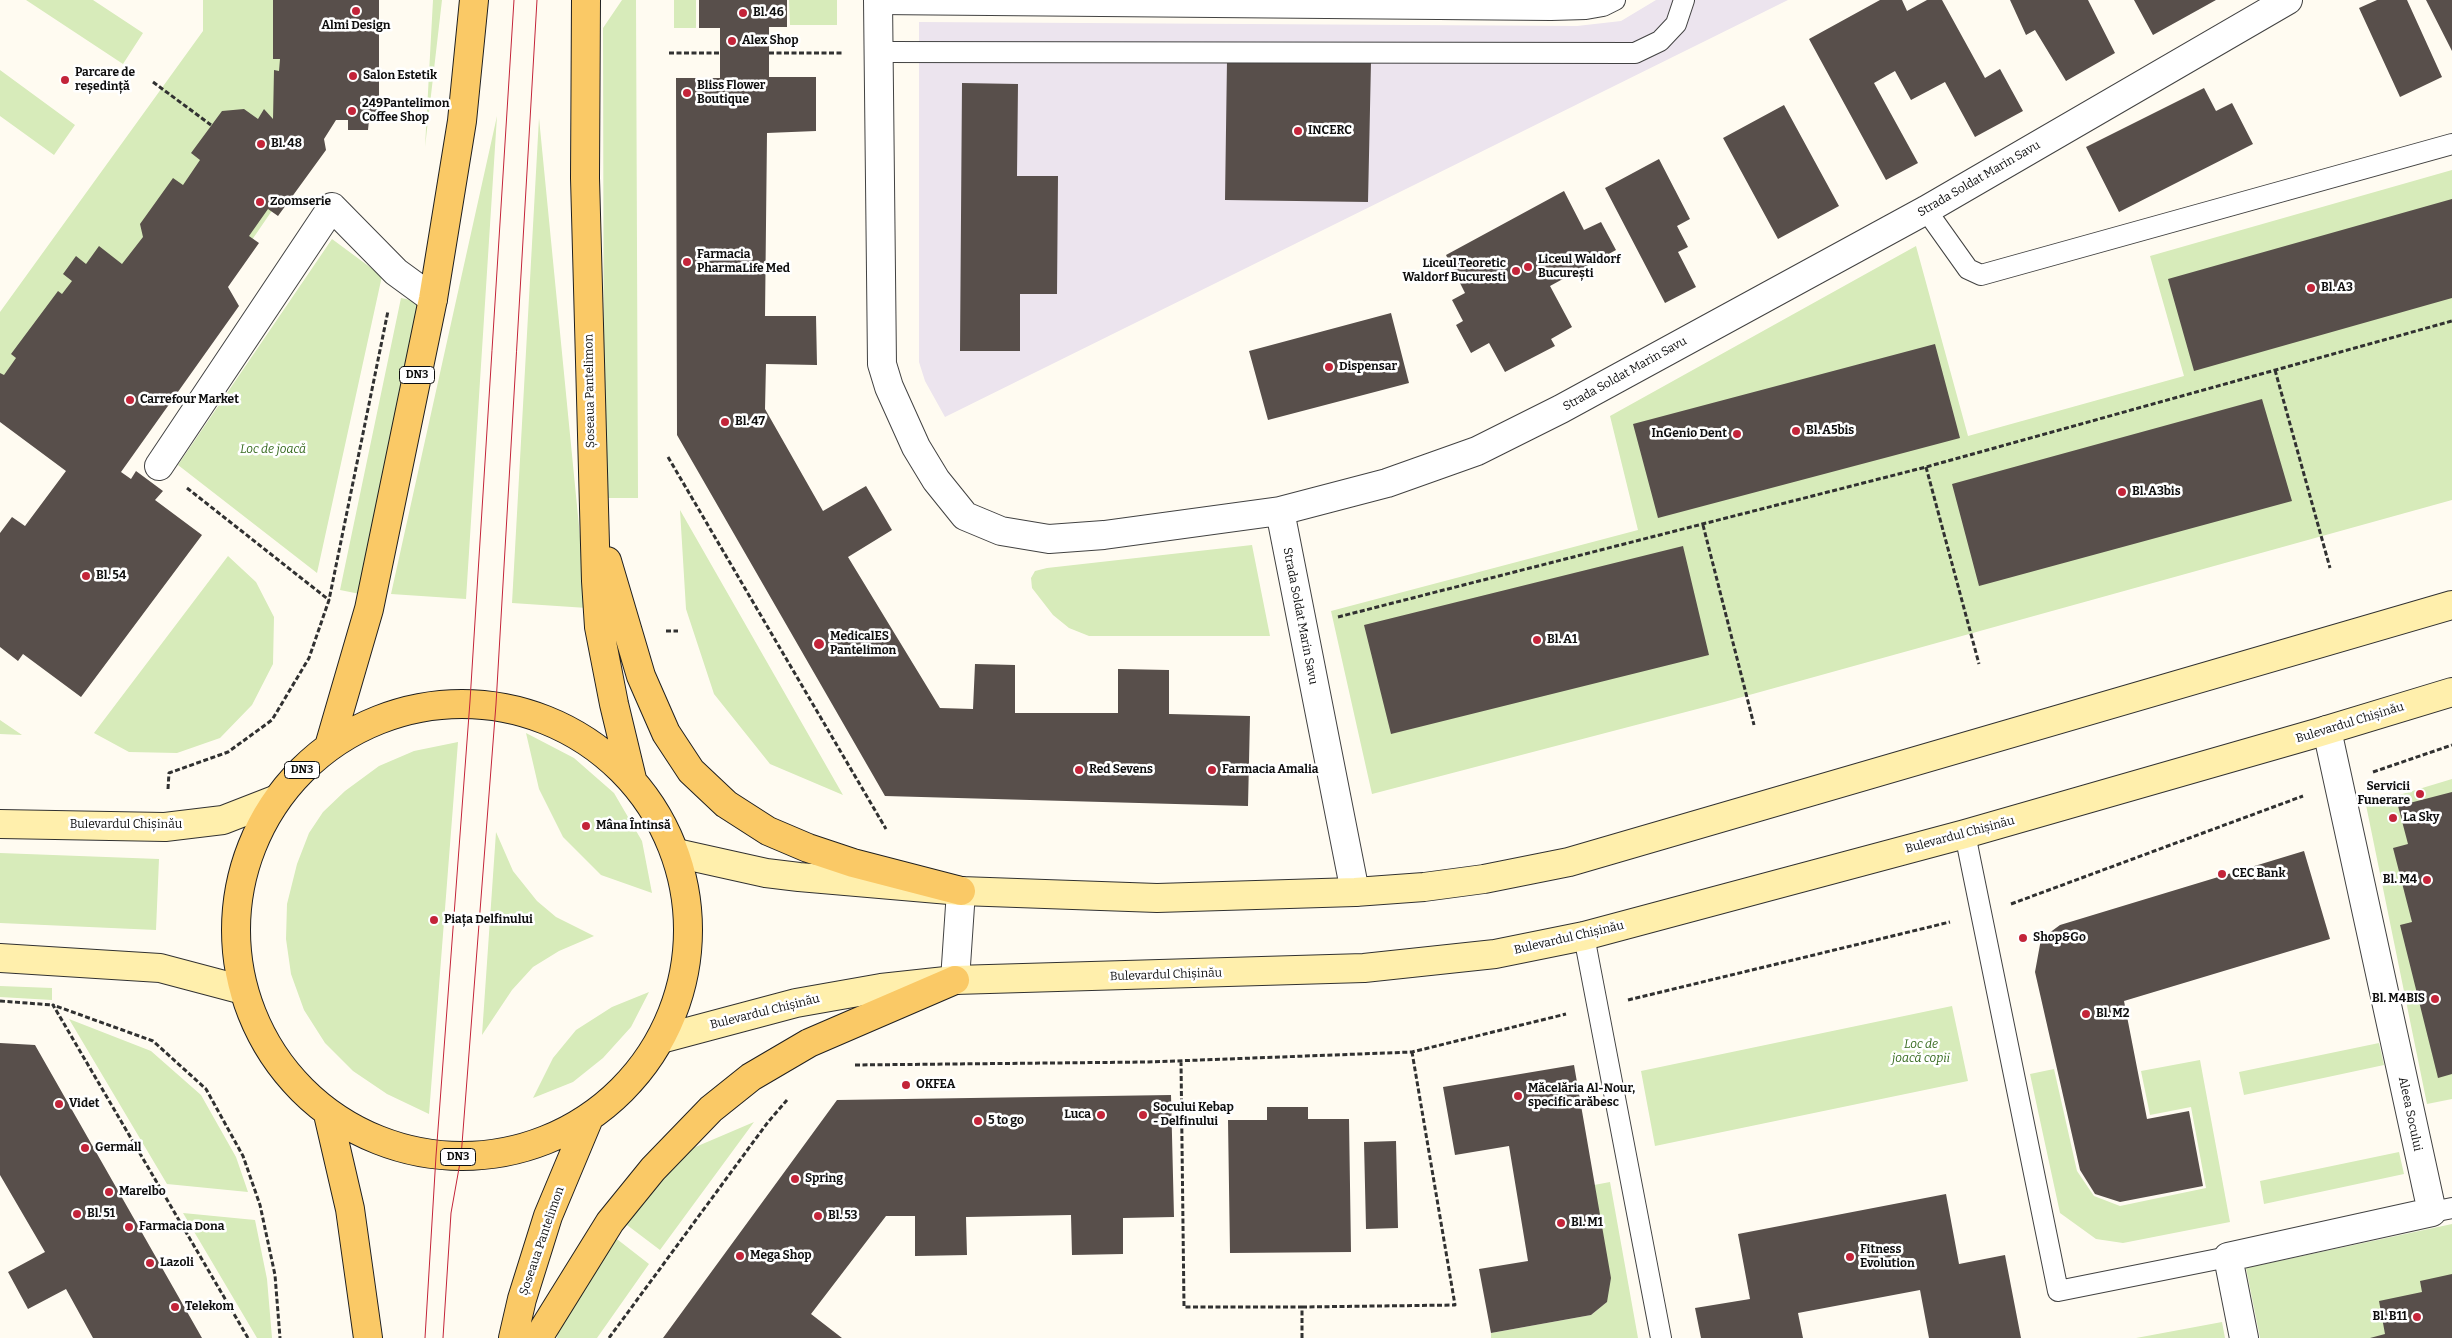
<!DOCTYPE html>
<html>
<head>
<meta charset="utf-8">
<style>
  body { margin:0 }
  canvas { display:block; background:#fffbf1 }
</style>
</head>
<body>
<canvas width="2452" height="1338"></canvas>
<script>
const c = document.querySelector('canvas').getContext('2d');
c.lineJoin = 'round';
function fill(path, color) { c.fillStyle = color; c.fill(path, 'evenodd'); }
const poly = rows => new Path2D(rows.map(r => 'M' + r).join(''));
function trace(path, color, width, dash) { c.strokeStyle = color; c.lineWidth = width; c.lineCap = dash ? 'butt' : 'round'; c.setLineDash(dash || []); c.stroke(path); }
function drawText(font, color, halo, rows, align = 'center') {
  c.font = font + ' Bitter,serif'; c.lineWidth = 5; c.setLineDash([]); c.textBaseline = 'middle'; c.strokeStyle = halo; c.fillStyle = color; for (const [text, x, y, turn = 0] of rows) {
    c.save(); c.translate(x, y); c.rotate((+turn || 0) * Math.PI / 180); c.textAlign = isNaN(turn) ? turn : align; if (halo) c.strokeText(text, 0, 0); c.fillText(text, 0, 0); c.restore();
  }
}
fill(poly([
  [1656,0,1788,0,945,417,925,381,919,362,919,22,1577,26,1621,21]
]), '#ece4ee');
fill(poly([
  [26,0,93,0,143,33,123,64],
  [203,0,359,0,360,82,85,484,0,421,0,312,203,31],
  [433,0,442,0,425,147],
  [622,0,636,0,638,498,604,498,603,28],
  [674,0,696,0,696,28,674,28],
  [789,0,837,0,837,25,790,25],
  [0,70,75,125,54,155,0,116],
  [497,116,466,599,391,594],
  [539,118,587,608,512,603],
  [2452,170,2452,500,1724,702,1372,794,1331,611,1638,530,1610,416,1916,246,1968,436,2184,376,2150,256],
  [332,239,382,276,317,573,178,465],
  [401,298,421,302,360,594,340,590],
  [680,510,843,795,770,764,714,694,686,609],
  [1252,545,1270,636,1089,636,1069,628,1053,615,1032,588,1031,578,1035,571,1047,568],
  [228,556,256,582,274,617,273,664,252,705,220,738,177,753,129,752,94,733],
  [0,720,22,735,0,734],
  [526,733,574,758,614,793,642,841,652,893,601,875,563,837,539,789],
  [458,742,429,1114,387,1094,353,1071,325,1043,304,1010,291,974,286,939,287,904,297,864,309,833,323,812,345,791,379,766,414,751],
  [2452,779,2452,1099,2427,1104,2366,805],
  [496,832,513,871,537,901,556,917,594,936,559,951,533,967,512,990,482,1035],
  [0,853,159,859,156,930,0,923],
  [0,986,52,988,52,1000,0,997],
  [649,992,631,1027,603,1058,573,1082,533,1098,553,1058,576,1030,612,1007],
  [1952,1006,1968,1081,1655,1146,1641,1071],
  [69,1019,151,1051,201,1095,236,1157,248,1192,167,1184],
  [2379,1043,2384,1065,2244,1095,2239,1072],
  [2200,1060,2230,1222,2123,1243,2096,1239,2060,1213,2030,1074,2054,1069,2077,1171,2094,1196,2120,1206,2206,1188,2191,1107,2150,1115,2141,1071],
  [754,1122,660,1250,623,1222,679,1154],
  [2399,1152,2404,1174,2264,1204,2260,1181],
  [1610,1182,1638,1338,1491,1338,1491,1333,1591,1315,1607,1302,1594,1185],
  [183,1213,255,1220,267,1279,272,1338,257,1338],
  [2452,1224,2452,1338,2260,1338,2246,1268],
  [613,1236,649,1264,597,1338,557,1338,559,1322],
  [2222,1322,2225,1338,2136,1338]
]), '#d7ebba');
fill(poly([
  [273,0,379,0,379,120,369,120,368,130,348,130,348,120,336,120,324,139,326,150,278,216,268,209,249,236,259,243,228,287,239,306,121,472,131,479,136,471,163,491,155,500,202,535,81,697,23,654,18,661,0,647,0,533,12,517,25,526,66,471,0,422,0,373,4,375,16,358,11,354,58,291,62,294,72,281,63,274,76,256,86,264,99,246,122,264,143,237,140,224,173,178,183,185,200,160,191,153,222,111,244,109,258,119,264,109,273,119,274,70,279,71,280,59,273,59],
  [699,0,787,0,787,27,769,27,769,77,816,77,816,131,767,133,765,316,816,316,817,365,766,364,765,409,823,511,866,486,892,530,848,557,940,708,973,709,975,664,1015,665,1015,713,1118,713,1118,669,1169,670,1169,714,1250,716,1248,806,885,796,677,435,676,78,720,78,720,28,699,28],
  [1880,0,1902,0,1907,11,1927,0,1942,0,1985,78,2000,69,2023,111,1975,137,1945,82,1911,100,1895,71,1874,83,1918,163,1886,180,1809,39],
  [2010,0,2088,0,2115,53,2066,81,2035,30,2026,35],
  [2134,0,2216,0,2153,35],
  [2377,0,2407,0,2442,77,2400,97,2359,8],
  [2426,0,2452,0,2452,51],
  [1227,60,1371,62,1368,202,1225,200],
  [962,83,1018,84,1017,176,1058,176,1057,294,1020,294,1020,351,960,351],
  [2204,88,2216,111,2232,103,2253,144,2119,212,2086,147],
  [1784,105,1839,206,1778,239,1723,138],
  [1659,159,1690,219,1677,226,1688,247,1678,252,1696,287,1665,303,1605,188],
  [1564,191,1584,230,1601,222,1616,250,1550,286,1572,327,1551,339,1555,346,1505,372,1489,343,1471,353,1456,325,1463,321,1452,300,1465,293,1446,255],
  [2452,199,2452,298,2194,371,2168,279],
  [1391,313,1409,383,1268,420,1249,351],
  [1935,344,1960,438,1658,518,1633,424],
  [2262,399,2292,501,1979,586,1952,484],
  [1683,546,1709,655,1391,734,1364,625],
  [2452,792,2452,1074,2438,1078,2400,925,2412,922,2393,848,2408,844,2398,806],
  [2304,851,2330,939,2124,1001,2147,1119,2189,1111,2203,1186,2120,1202,2095,1194,2080,1170,2035,972,2041,939,2060,925],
  [0,1043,35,1045,202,1338,93,1338,66,1289,28,1309,8,1272,45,1252,0,1175],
  [1574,1065,1611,1278,1607,1302,1591,1315,1491,1333,1479,1269,1528,1261,1509,1146,1455,1155,1443,1087],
  [1171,1095,1174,1217,1123,1218,1123,1254,1072,1255,1071,1215,966,1217,967,1255,915,1256,915,1216,886,1216,811,1314,842,1338,663,1338,837,1100],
  [1267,1107,1308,1107,1308,1119,1349,1119,1351,1252,1230,1253,1228,1120,1267,1120],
  [1396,1141,1398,1228,1366,1229,1364,1142],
  [1946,1194,1959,1264,2005,1255,2021,1338,1929,1338,1920,1290,1798,1313,1803,1338,1701,1338,1695,1308,1750,1299,1738,1234],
  [2452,1274,2452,1338,2370,1338,2385,1334,2379,1301,2422,1292,2420,1281]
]), '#584f4b');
const lane = poly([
  [878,4,1551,10,1586,9,1603,6,1615,0],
  [878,52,1635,53,1660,41,1676,24,1684,0],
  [1926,210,1968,269,1981,275,2452,144],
  [1965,834,2058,1291,2228,1257],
  [1584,936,1661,1338],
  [2432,1212,2452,1208]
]);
const street = poly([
  [878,0,882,364,889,387,916,447,936,480,965,516,1001,531,1049,539,1104,535,1280,511],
  [159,466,332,207,396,272,433,299],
  [1355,892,1280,511,1387,483,1477,451,1561,409,1926,210,2288,0],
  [955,980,961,891],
  [2244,1338,2228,1257,2432,1212,2327,730]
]);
const secondary = poly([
  [0,824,165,827,223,820,277,799],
  [676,853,766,873,799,877,961,891,1157,898,1355,892,1424,887,1484,879,1569,862,2452,605],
  [0,958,160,968,243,990],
  [661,1039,796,1003,881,988,955,980,1364,968,1495,954,1584,936,1965,834,2317,733,2452,692]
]);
const primary = poly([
  [586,0,585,178,596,581,599,627,614,704,632,779],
  [607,561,641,676,666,733,691,771,726,804,768,831,808,848,853,863,961,891],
  '236 930a226 226 0 1 1 452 0a226 226 0 1 1-452 0Z',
  [330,743,369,609,433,299,462,121,474,0],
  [328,1114,350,1209,368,1338],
  [513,1338,522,1299,548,1216,589,1118],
  [538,1338,610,1222,653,1169,711,1109,751,1077,809,1043,955,980]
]);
trace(lane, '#424242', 22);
trace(street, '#424242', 30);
trace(secondary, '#313131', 30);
trace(primary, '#202020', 30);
trace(poly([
  [669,53,720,53],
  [769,53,843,53],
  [153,82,211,125],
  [2275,370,2330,568],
  [668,457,886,829],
  [1926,467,1979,664],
  [187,488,329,600],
  [1703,525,1754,725],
  [1338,617,1926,467,2452,321],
  [666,631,678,631],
  [2373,772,2452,745],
  [168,789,169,773,228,752,272,720,309,658,329,600,388,311],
  [2011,904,2303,796],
  [1628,1000,1950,922],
  [0,1001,53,1005],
  [1181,1061,1184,1307,1302,1307,1302,1338],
  [855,1065,1148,1062,1412,1052,1566,1014],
  [1302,1307,1455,1305,1412,1052],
  [248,1338,53,1005,153,1041,206,1089,243,1156,260,1205,275,1275,280,1338],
  [609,1338,768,1122,787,1100]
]), '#313131', 3, [5, 2.5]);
trace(lane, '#fff', 20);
trace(street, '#fff', 28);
trace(secondary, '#ffefac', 28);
trace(primary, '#fac966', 28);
trace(poly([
  [425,1338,436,1156,470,701,514,0],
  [443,1338,451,1213,461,1157,496,704,537,0]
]), '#c32439', 1);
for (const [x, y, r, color] of [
  [356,11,5,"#c32439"],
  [743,13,5,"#c32439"],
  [732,41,5,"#c32439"],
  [353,76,5,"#c32439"],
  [65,80,5,"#c32439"],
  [687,93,5,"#c32439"],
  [352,111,5,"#c32439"],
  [1298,131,5,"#c32439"],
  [261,144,5,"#c32439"],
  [260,202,5,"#c32439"],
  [687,262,5,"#c32439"],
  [1528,267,5,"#c32439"],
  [1516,271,5,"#c32439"],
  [2311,288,5,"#c32439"],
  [1329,367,5,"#c32439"],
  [130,400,5,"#c32439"],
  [725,422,5,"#c32439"],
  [1796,431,5,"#c32439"],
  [1737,434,5,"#c32439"],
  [2122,492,5,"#c32439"],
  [86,576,5,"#c32439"],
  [1537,640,5,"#c32439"],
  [819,644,6,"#c32439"],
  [1079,770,5,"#c32439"],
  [1212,770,5,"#c32439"],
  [2420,794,5,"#c32439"],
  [2393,818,5,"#c32439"],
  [586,826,5,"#c32439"],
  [2222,874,5,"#c32439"],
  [2427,880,5,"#c32439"],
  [434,920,5,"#c32439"],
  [2023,938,5,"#c32439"],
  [2435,999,5,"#c32439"],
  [2086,1014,5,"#c32439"],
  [906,1085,5,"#c32439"],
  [1518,1096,5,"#c32439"],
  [59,1104,5,"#c32439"],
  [1101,1115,5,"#c32439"],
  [1143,1115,5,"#c32439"],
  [978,1121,5,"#c32439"],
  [85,1148,5,"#c32439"],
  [795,1179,5,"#c32439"],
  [109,1192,5,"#c32439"],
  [77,1214,5,"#c32439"],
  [818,1216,5,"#c32439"],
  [1561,1223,5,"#c32439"],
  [129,1227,5,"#c32439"],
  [740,1256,5,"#c32439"],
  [1850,1257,5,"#c32439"],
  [150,1263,5,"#c32439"],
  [175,1307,5,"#c32439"],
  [2417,1317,5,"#c32439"]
]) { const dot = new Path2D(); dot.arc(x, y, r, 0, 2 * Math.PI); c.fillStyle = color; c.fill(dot); trace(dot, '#fff', 2); }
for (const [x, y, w] of [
  [417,375,35],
  [302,770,35],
  [458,1157,35]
]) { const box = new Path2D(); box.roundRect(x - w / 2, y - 8.5, w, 17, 4); c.fillStyle = '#fff'; c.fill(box); trace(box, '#0f0f0f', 1); }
drawText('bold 11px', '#0f0f0f', null, [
  ["DN3",417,375],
  ["DN3",302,770],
  ["DN3",458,1157]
]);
drawText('bold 12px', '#0f0f0f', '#fff', [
  ["Bl. 46",753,13],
  ["Almi Design",356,26,"center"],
  ["Alex Shop",742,41],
  ["Parcare de",75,73],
  ["reședință",75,87],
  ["Salon Estetik",363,76],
  ["Bliss Flower",697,86],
  ["Boutique",697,100],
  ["249Pantelimon",362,104],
  ["Coffee Shop",362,118],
  ["INCERC",1308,131],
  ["Bl. 48",271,144],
  ["Zoomserie",270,202],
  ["Farmacia",697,255],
  ["PharmaLife Med",697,269],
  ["Liceul Waldorf",1538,260],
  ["București",1538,274],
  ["Liceul Teoretic",1506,264,"right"],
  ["Waldorf Bucuresti",1506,278,"right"],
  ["Bl. A3",2321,288],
  ["Dispensar",1339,367],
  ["Carrefour Market",140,400],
  ["Bl. 47",735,422],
  ["Bl. A5bis",1806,431],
  ["InGenio Dent",1727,434,"right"],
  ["Bl. A3bis",2132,492],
  ["Bl. 54",96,576],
  ["MedicalES",830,637],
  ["Pantelimon",830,651],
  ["Bl. A1",1547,640],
  ["Red Sevens",1089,770],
  ["Farmacia Amalia",1222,770],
  ["Servicii",2410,787,"right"],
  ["Funerare",2410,801,"right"],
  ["La Sky",2403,818],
  ["Mâna Întinsă",596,826],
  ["CEC Bank",2232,874],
  ["Bl. M4",2417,880,"right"],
  ["Piața Delfinului",444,920],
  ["Shop&Go",2033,938],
  ["Bl. M4BIS",2425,999,"right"],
  ["Bl. M2",2096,1014],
  ["OKFEA",916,1085],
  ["Măcelăria Al-Nour,",1528,1089],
  ["specific arăbesc",1528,1103],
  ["Videt",69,1104],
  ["Socului Kebap",1153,1108],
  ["- Delfinului",1153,1122],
  ["Luca",1091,1115,"right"],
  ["5 to go",988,1121],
  ["Germall",95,1148],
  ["Spring",805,1179],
  ["Marelbo",119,1192],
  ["Bl. 51",87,1214],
  ["Bl. 53",828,1216],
  ["Bl. M1",1571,1223],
  ["Farmacia Dona",139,1227],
  ["Fitness",1860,1250],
  ["Evolution",1860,1264],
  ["Mega Shop",750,1256],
  ["Lazoli",160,1263],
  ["Telekom",185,1307],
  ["Bl. B11",2407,1317,"right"]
], 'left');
drawText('12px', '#0f0f0f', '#fff', [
  ["Strada Soldat Marin Savu",1979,179,-30],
  ["Strada Soldat Marin Savu",1625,374,-29],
  ["Șoseaua Pantelimon",590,391,-91],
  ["Strada Soldat Marin Savu",1300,616,79],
  ["Bulevardul Chișinău",2350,723,-17],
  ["Bulevardul Chișinău",126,825],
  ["Bulevardul Chișinău",1960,835,-15],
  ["Bulevardul Chișinău",1569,938,-13],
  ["Bulevardul Chișinău",1166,975,-2],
  ["Bulevardul Chișinău",765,1012,-14],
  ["Aleea Socului",2410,1114,78],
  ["Șoseaua Pantelimon",542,1241,-71]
]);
drawText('italic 12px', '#34691d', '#fff', [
  ["Loc de joacă",273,450],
  ["Loc de",1921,1045],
  ["joacă copii",1921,1059]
]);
</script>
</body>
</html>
